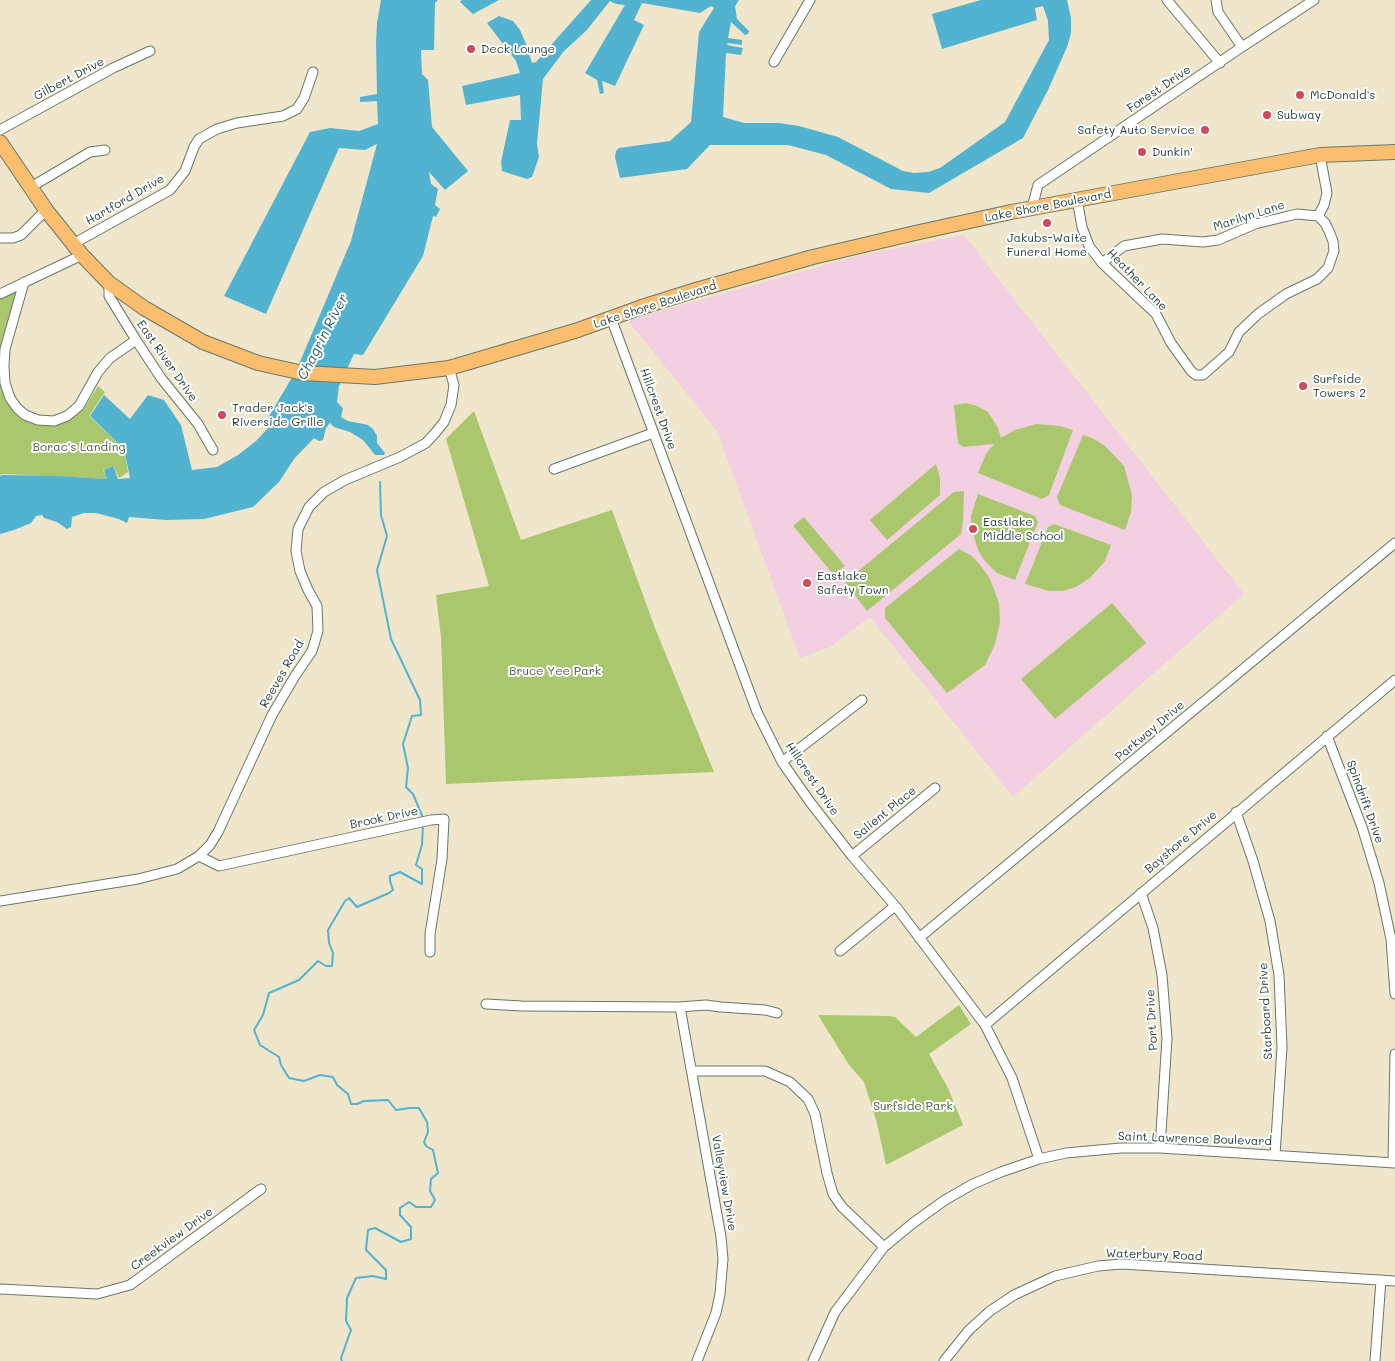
<!DOCTYPE html>
<html>
<head>
<meta charset="utf-8">
<style>
  body { margin:0 }
  canvas { display:block; background:#efe6cb }
</style>
</head>
<body>
<canvas width="1395" height="1361"></canvas>
<script>
const c = document.querySelector('canvas').getContext('2d');
c.lineJoin = 'round';
function fill(path, color) { c.fillStyle = color; c.fill(path, 'evenodd'); }
const poly = rows => new Path2D(rows.map(r => 'M' + r).join(''));
function trace(path, color, width, dash) { c.strokeStyle = color; c.lineWidth = width; c.lineCap = dash ? 'butt' : 'round'; c.setLineDash(dash || []); c.stroke(path); }
function drawText(font, color, halo, rows, align = 'center') {
  c.font = font + ' Mali,sans-serif'; c.lineWidth = 4; c.setLineDash([]); c.textBaseline = 'middle'; c.strokeStyle = halo; c.fillStyle = color; for (const [text, x, y, turn = 0] of rows) {
    c.save(); c.translate(x, y); c.rotate((+turn || 0) * Math.PI / 180); c.textAlign = isNaN(turn) ? turn : align; if (halo) c.strokeText(text, 0, 0); c.fillText(text, 0, 0); c.restore();
  }
}
fill(poly([
  [964,235,1244,594,1013,797,870,617,830,647,800,658,717,431,630,323,631,320,653,313,861,255]
]), '#f2cfe1');
fill(poly([
  [12,292,15,293,17,298,1,360,17,411,25,420,40,425,58,424,73,418,84,409,98,386,105,392,89,416,124,449,128,472,119,478,113,466,103,470,108,479,4,474,0,475,0,297],
  [966,403,977,406,988,412,998,428,1001,438,1015,430,1036,424,1060,426,1073,430,1049,495,1042,499,978,473,986,454,994,444,963,447,958,443,954,405],
  [474,411,521,540,612,510,655,628,714,772,446,784,441,637,436,595,489,586,446,439],
  [1083,435,1094,439,1105,446,1124,466,1132,495,1131,512,1125,530,1060,505,1057,497],
  [936,464,940,477,940,495,887,540,870,520],
  [964,491,963,521,961,534,867,611,845,582,954,492],
  [978,494,1035,516,1038,522,1015,580,997,573,984,560,978,550,971,527,971,516],
  [804,517,845,566,836,573,833,574,794,527,794,525],
  [1054,524,1111,545,1105,561,1090,578,1076,587,1062,591,1049,591,1025,584,1048,527],
  [959,549,972,556,981,566,990,579,999,603,1000,623,995,644,985,665,947,693,885,618,885,608],
  [1112,603,1146,643,1055,719,1021,679],
  [959,1005,971,1024,929,1054,948,1088,963,1125,886,1165,877,1123,864,1082,849,1065,818,1015,889,1016,895,1017,916,1037]
]), '#abc76d');
fill(poly([
  [381,0,438,0,435,3,434,50,421,50,422,74,428,80,432,127,468,171,445,190,429,172,431,184,438,189,435,205,440,209,436,217,433,216,423,256,363,355,354,354,339,386,337,402,343,408,341,417,348,421,368,425,373,429,377,436,377,443,385,453,384,455,375,455,363,440,350,432,334,427,330,423,326,428,323,440,319,441,314,438,294,459,279,482,253,507,204,519,166,520,129,517,127,523,119,519,96,513,84,513,72,517,71,527,67,529,57,522,44,518,42,515,36,516,31,523,14,530,0,534,0,476,3,475,57,476,107,479,104,470,113,466,118,479,130,478,124,449,90,416,104,395,130,419,148,395,164,400,181,425,192,470,217,467,238,455,256,441,272,424,268,418,297,369,351,241,377,144,365,150,339,148,266,314,224,296,310,132,330,128,359,131,378,124,377,101,360,102,360,97,377,94,376,44,377,23],
  [462,0,499,0,473,14,460,2],
  [591,0,739,0,735,6,737,19,749,31,748,34,745,35,731,22,728,38,742,40,742,45,728,43,727,45,743,48,741,55,726,53,723,117,744,123,779,123,799,126,838,137,903,171,914,173,928,172,940,168,1005,122,1049,40,1048,21,1043,6,1035,8,1037,20,942,49,932,14,981,0,1067,0,1071,18,1071,33,1067,47,1048,90,1023,138,929,193,891,189,826,155,788,145,710,145,687,169,620,178,615,157,616,151,619,148,670,141,691,122,699,32,714,8,711,6,700,13,642,3,634,20,644,25,615,86,602,81,604,93,600,94,597,80,585,73,625,5,616,4,610,1,586,31,564,51,543,79,537,143,539,157,532,177,527,179,502,171,501,162,510,120,521,120,520,95,466,105,462,86,520,73,516,61,487,23,499,16,513,21,520,30,526,44,532,63,536,62]
]), '#52b3d1');
trace(poly([
  [380,482,381,515,387,536,377,570,391,639,420,700,421,715,412,716,403,744,408,768,406,787,413,794,423,818],
  [342,1361,341,1358,351,1330,346,1321,347,1298,356,1278,373,1276,386,1279,386,1270,366,1250,368,1230,375,1228,401,1242,411,1239,411,1227,400,1215,400,1208,409,1202,416,1207,431,1207,435,1200,430,1191,431,1179,438,1173,433,1150,426,1146,424,1142,428,1132,427,1122,419,1108,410,1108,396,1110,388,1100,364,1101,357,1104,351,1104,348,1094,337,1085,333,1077,320,1075,304,1081,289,1078,281,1065,279,1057,260,1045,254,1030,263,1015,269,993,299,980,318,961,326,966,332,966,333,953,329,943,328,930,345,901,349,898,357,907,389,893,393,890,390,881,390,876,400,872,422,884,422,869,416,865,422,845,423,825]
]), '#52b3d1', 2);
const minor = poly([
  [1167,0,1220,63],
  [1216,0,1218,12,1242,47],
  [774,62,810,0],
  [0,130,113,68,150,51],
  [31,187,90,152,105,150],
  [1077,199,1082,227,1089,246,1102,263,1156,314,1171,343,1191,371,1196,375,1203,375,1229,352,1239,332,1258,314,1286,294,1317,279,1328,268,1334,251,1333,241,1329,231,1325,223,1318,216,1324,205,1327,193,1320,155],
  [1032,208,1038,185,1242,47,1314,0],
  [0,238,13,238,21,235,46,210],
  [73,244,170,190,185,171,194,147,199,139,217,129,237,123,283,116,297,109,304,98,313,72],
  [1102,263,1124,246,1162,239,1203,242,1218,240,1255,224,1284,217,1297,214,1318,216],
  [24,282,5,349,4,366,5,383,10,398,17,408,25,415,38,420,54,421,67,416,79,406,98,372,110,358,136,340],
  [109,283,109,296,136,340,161,378,198,424,213,450],
  [0,294,82,255],
  [611,318,757,712,782,762,810,802,852,856,897,908,985,1025,1012,1078,1039,1159],
  [554,469,653,433],
  [1327,736,1362,827,1379,883,1391,939,1395,994],
  [782,762,862,700],
  [1236,812,1253,861,1270,921,1279,975,1282,1047,1275,1155],
  [199,856,219,866,431,820,444,819,442,859,430,934,430,952],
  [852,856,935,788],
  [1141,893,1153,928,1162,975,1167,1038,1160,1148],
  [0,901,138,879,177,869,199,856,210,845,218,832,272,715,295,676,312,651,318,631,317,606,308,590,300,571,296,551,298,529,309,507,324,492,345,480,400,457,426,443,436,432,444,422,451,405,454,385,449,368],
  [919,938,1395,543],
  [840,951,895,906],
  [486,1004,522,1006,679,1007,706,1005,721,1007,765,1010,777,1013],
  [680,1007,721,1237,723,1259,720,1294,716,1313,697,1361],
  [985,1025,1395,680],
  [692,1071,765,1071,790,1082,808,1099,815,1114,827,1173,833,1194,842,1207,884,1247],
  [1393,1162,1395,1054],
  [0,1289,97,1294,130,1285,261,1189],
  [813,1361,835,1312,884,1247,913,1223,945,1200,973,1184,1001,1172,1039,1159,1066,1153,1121,1148,1160,1148,1395,1163],
  [944,1361,969,1330,990,1311,1014,1295,1055,1276,1098,1266,1122,1264,1395,1281],
  [1375,1361,1381,1280]
]);
const primary = poly([
  [0,142,46,210,82,255,109,283,144,308,203,342,258,363,303,373,375,377,449,368,575,331,642,307,696,290,813,257,915,233,1011,212,1320,155,1395,152]
]);
trace(minor, '#687869', 11);
trace(primary, '#687869', 16);
trace(minor, '#fff', 9);
trace(primary, '#fbbd6e', 14);
for (const [x, y, r, color] of [
  [471,49,5,"#d1495b"],
  [1300,95,5,"#d1495b"],
  [1267,115,5,"#d1495b"],
  [1205,130,5,"#d1495b"],
  [1142,152,5,"#d1495b"],
  [1047,223,5,"#d1495b"],
  [1303,386,5,"#d1495b"],
  [222,415,5,"#d1495b"],
  [973,529,5,"#d1495b"],
  [807,583,5,"#d1495b"]
]) { const dot = new Path2D(); dot.arc(x, y, r, 0, 2 * Math.PI); c.fillStyle = color; c.fill(dot); trace(dot, '#fff', 2); }
drawText('12px', '#1f3d34', '#fff', [
  ["Deck Lounge",481,49],
  ["McDonald's",1310,95],
  ["Subway",1277,115],
  ["Safety Auto Service",1195,130,"right"],
  ["Dunkin'",1152,152],
  ["Jakubs-Waite",1047,238,"center"],
  ["Funeral Home",1047,252,"center"],
  ["Surfside",1313,379],
  ["Towers 2",1313,393],
  ["Trader Jack's",232,408],
  ["Riverside Grille",232,422],
  ["Eastlake",983,522],
  ["Middle School",983,536],
  ["Eastlake",817,576],
  ["Safety Town",817,590]
], 'left');
drawText('12px', '#1f3d34', '#fff', [
  ["Gilbert Drive",69,79,-28],
  ["Forest Drive",1159,89,-34],
  ["Hartford Drive",125,200,-30],
  ["Lake Shore Boulevard",1048,206,-11],
  ["Marilyn Lane",1249,216,-18],
  ["Heather Lane",1137,280,46],
  ["Lake Shore Boulevard",655,305,-18],
  ["East River Drive",167,361,55],
  ["Hillcrest Drive",658,409,70],
  ["Reeves Road",282,674,-60],
  ["Parkway Drive",1150,731,-40],
  ["Hillcrest Drive",812,779,56],
  ["Spindrift Drive",1365,802,70],
  ["Salient Place",885,813,-39],
  ["Brook Drive",384,818,-12],
  ["Bayshore Drive",1181,842,-40],
  ["Starboard Drive",1266,1011,-93],
  ["Port Drive",1152,1020,-93],
  ["Saint Lawrence Boulevard",1195,1139,2],
  ["Valleyview Drive",724,1183,80],
  ["Creekview Drive",172,1239,-36],
  ["Waterbury Road",1154,1255,2]
]);
drawText('12px', '#426042', '#fff', [
  ["Borac's Landing",79,447],
  ["Bruce Yee Park",555,671],
  ["Surfside Park",913,1106]
]);
drawText('italic 14px', '#2e6063', '#fff', [
  ["Chagrin River",323,337,-63]
]);
</script>
</body>
</html>
